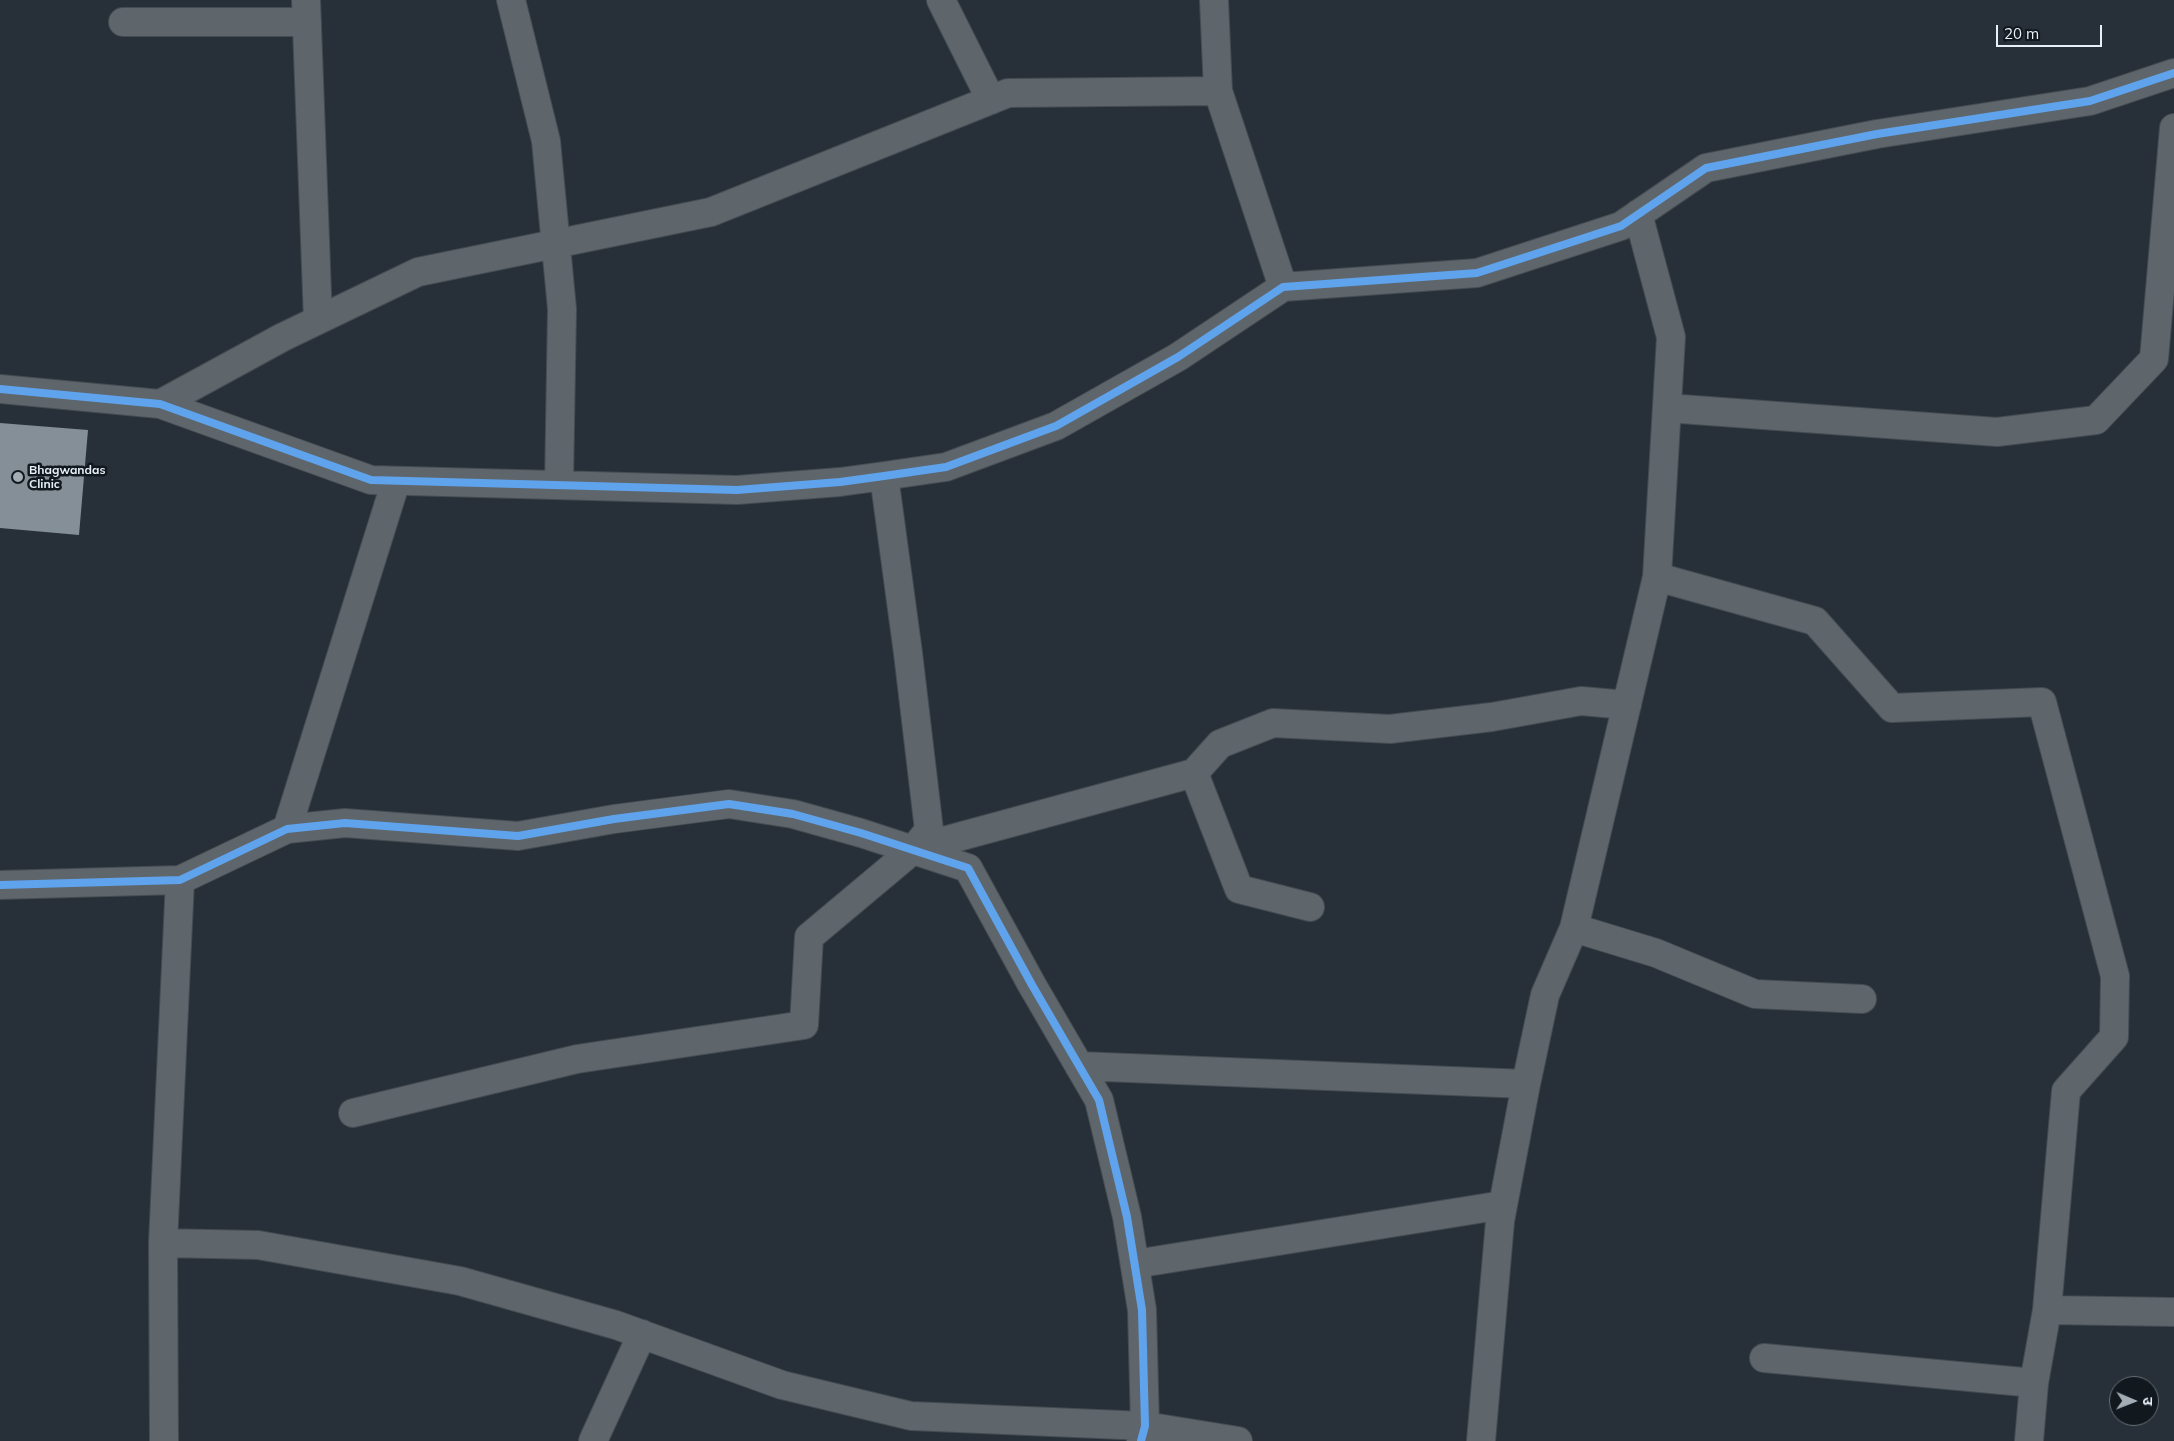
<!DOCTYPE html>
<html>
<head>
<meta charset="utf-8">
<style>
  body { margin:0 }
  #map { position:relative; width:2174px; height:1441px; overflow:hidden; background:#273038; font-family:Mulish,"Noto Sans Devanagari",sans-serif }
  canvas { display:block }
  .north { position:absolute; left:2109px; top:1376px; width:50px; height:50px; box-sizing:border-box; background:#11181e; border:1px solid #666e75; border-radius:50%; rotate:91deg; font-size:14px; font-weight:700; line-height:20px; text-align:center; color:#e6f0f8 }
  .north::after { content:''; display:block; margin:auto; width:18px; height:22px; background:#a3adb5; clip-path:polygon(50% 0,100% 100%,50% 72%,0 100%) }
  .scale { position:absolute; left:1996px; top:25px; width:106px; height:22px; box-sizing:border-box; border:2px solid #e6f0f8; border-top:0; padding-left:6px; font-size:15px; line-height:18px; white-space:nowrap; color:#e6f0f8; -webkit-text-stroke:4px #11181e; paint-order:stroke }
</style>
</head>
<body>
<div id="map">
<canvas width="2174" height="1441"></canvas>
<div class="north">उ</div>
<div class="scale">20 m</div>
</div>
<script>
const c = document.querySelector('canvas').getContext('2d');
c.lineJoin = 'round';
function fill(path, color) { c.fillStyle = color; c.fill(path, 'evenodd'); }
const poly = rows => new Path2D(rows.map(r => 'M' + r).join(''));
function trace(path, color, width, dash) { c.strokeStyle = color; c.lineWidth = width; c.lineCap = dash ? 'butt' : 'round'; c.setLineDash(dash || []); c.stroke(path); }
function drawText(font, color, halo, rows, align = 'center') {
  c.font = font + ' Mulish,sans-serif'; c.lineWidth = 5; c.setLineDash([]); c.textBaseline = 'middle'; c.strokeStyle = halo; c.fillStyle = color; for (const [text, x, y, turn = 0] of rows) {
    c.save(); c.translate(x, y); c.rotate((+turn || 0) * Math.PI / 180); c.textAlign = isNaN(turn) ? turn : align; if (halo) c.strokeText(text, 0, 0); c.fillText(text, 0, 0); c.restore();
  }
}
fill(poly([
  [0,423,88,430,79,535,0,528]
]), '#858f97');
const minor = poly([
  [306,0,318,320],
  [511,0,546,141,562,309,559,485],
  [941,0,991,100],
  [1214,0,1218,91,1283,287],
  [123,22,307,22],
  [0,389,160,404,371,480,737,490,840,482,884,476,946,467,1056,426,1178,357,1283,287,1477,273,1621,226,1706,168,1877,134,2090,101,2174,73],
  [160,404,283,337,418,272,711,212,1008,93,1218,91],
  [1667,408,1997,432,2096,420,2154,359,2174,128],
  [1657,577,1815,621,1892,708,2042,702,2115,976,2114,1037,2066,1091,2047,1310],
  [1194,773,1220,744,1273,723,1390,729,1492,717,1581,701,1627,705],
  [287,829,396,481],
  [914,849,1194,773,1239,889,1310,907],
  [0,885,180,880,287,829,345,823,518,836,614,819,729,804,793,814,861,833,968,868,1032,985,1099,1100,1127,1217,1142,1310,1145,1426,1141,1441],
  [1574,928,1657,577,1671,337,1638,214],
  [1079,1066,1526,1084],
  [353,1113,577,1059,804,1025,809,937,914,849,929,830,908,653,884,476],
  [163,1243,258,1245,460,1281,616,1325,782,1385,911,1416,1145,1426,1238,1441],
  [1135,1264,1503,1205],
  [1764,1358,2034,1383],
  [164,1441,163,1243,180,880],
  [593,1441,642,1334],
  [1481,1441,1500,1221,1526,1084,1545,995,1574,928,1656,953,1755,994,1862,999],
  [2029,1441,2034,1383,2047,1310,2174,1312]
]);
trace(minor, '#444c52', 30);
trace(minor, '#5e666b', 28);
trace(poly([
  [0,389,160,404,371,480,737,490,840,482,884,476,946,467,1056,426,1178,357,1283,287,1477,273,1621,226,1706,168,1877,134,2090,101,2174,73],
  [0,885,180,880,287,829,345,823,518,836,614,819,729,804,793,814,861,833,968,868,1032,985,1099,1100,1127,1217,1142,1310,1145,1426,1141,1441]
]), '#60a3ed', 8);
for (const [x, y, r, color] of [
  [18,477,6,"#a3adb5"]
]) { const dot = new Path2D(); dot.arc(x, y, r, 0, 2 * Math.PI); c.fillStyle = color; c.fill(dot); trace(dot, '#11181e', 2); }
drawText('bold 12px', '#e6f0f8', '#11181e', [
  ["Bhagwandas",29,470],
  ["Clinic",29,484]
], 'left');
</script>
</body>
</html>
